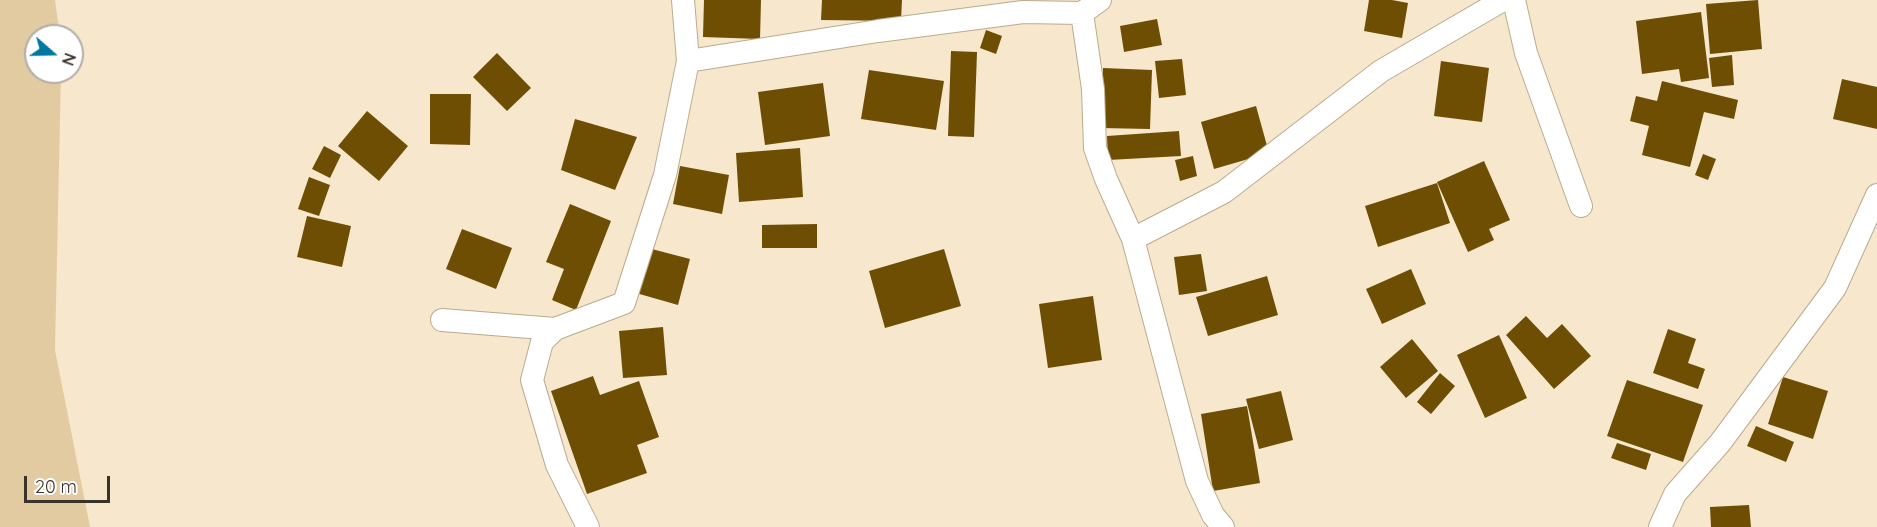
<!DOCTYPE html>
<html>
<head>
<meta charset="utf-8">
<style>
  body { margin:0 }
  #map { position:relative; width:1877px; height:527px; overflow:hidden; background:#f7e7cc; font-family:Quicksand,sans-serif }
  canvas { display:block }
  .north { position:absolute; left:24px; top:24px; width:60px; height:60px; box-sizing:border-box; background:#fff; border:2px solid #b0ada9; border-radius:50%; rotate:110deg; font-size:16px; font-weight:700; line-height:24px; text-align:center; color:#393329 }
  .north::after { content:''; display:block; margin:auto; width:21px; height:27px; background:#0077a0; clip-path:polygon(50% 0,100% 100%,50% 72%,0 100%) }
  .scale { position:absolute; left:24px; top:476px; width:86px; height:27px; box-sizing:border-box; border:3px solid #393329; border-top:0; padding-left:8px; font-size:18px; line-height:21px; white-space:nowrap; color:#393329; -webkit-text-stroke:4px #fff; paint-order:stroke }
</style>
</head>
<body>
<div id="map">
<canvas width="1877" height="527"></canvas>
<div class="north">N</div>
<div class="scale">20 m</div>
</div>
<script>
const c = document.querySelector('canvas').getContext('2d');
c.lineJoin = 'round';
function fill(path, color) { c.fillStyle = color; c.fill(path, 'evenodd'); }
const poly = rows => new Path2D(rows.map(r => 'M' + r).join(''));
function trace(path, color, width, dash) { c.strokeStyle = color; c.lineWidth = width; c.lineCap = dash ? 'butt' : 'round'; c.setLineDash(dash || []); c.stroke(path); }
fill(poly([
  [0,0,55,0,60,36,36,36,36,72,61,72,55,350,90,527,0,527]
]), '#e3cba1');
fill(poly([
  [704,0,761,0,760,39,703,37],
  [822,0,902,0,901,21,821,20],
  [1369,0,1392,0,1408,3,1402,38,1364,31],
  [1758,0,1762,49,1710,54,1706,4],
  [1701,12,1709,78,1681,82,1679,69,1642,74,1636,21],
  [1157,19,1162,45,1124,52,1120,26],
  [986,30,1002,36,996,54,980,48],
  [951,51,977,52,974,137,948,136],
  [497,53,531,88,507,111,473,77],
  [1732,55,1734,85,1712,87,1709,58],
  [1182,59,1186,95,1159,98,1155,61],
  [1441,61,1489,68,1482,122,1434,116],
  [1103,68,1152,70,1150,129,1101,128],
  [869,70,944,81,936,130,861,119],
  [1842,79,1877,87,1877,129,1833,119],
  [1662,81,1738,100,1734,119,1704,112,1690,167,1642,155,1649,126,1630,121,1636,96,1657,101],
  [823,83,830,136,765,145,758,92],
  [430,94,471,94,470,145,430,144],
  [1256,106,1269,153,1214,169,1201,122],
  [367,111,408,146,379,181,338,146],
  [575,119,637,137,615,190,561,170],
  [1179,131,1181,156,1108,160,1107,136],
  [324,146,341,155,330,178,312,169],
  [800,148,803,197,739,202,736,153],
  [1703,154,1716,159,1708,180,1695,175],
  [1193,156,1197,176,1180,181,1175,160],
  [1484,161,1510,220,1489,229,1494,240,1468,252,1437,182],
  [680,166,729,175,722,214,673,204],
  [309,177,330,185,319,216,298,209],
  [1437,183,1450,223,1378,247,1365,206],
  [570,204,611,221,576,310,552,300,564,269,546,262],
  [307,216,351,226,342,267,297,257],
  [817,224,817,248,762,248,762,225],
  [462,229,512,248,496,289,446,269],
  [648,248,690,259,678,305,636,293],
  [944,249,961,306,885,328,869,271],
  [1201,254,1207,291,1179,295,1174,257],
  [1411,269,1426,304,1382,324,1366,289],
  [1267,276,1278,315,1208,336,1196,297],
  [1093,296,1102,360,1048,368,1039,304],
  [1526,316,1547,338,1562,324,1591,356,1554,389,1506,335],
  [663,327,667,375,623,378,619,331],
  [1668,329,1696,339,1688,363,1705,369,1698,389,1653,373],
  [1499,335,1527,398,1485,418,1457,355],
  [1412,339,1438,371,1406,398,1380,367],
  [1440,373,1455,386,1431,414,1417,402],
  [593,376,600,395,639,381,659,437,637,445,647,473,587,494,551,391],
  [1783,377,1828,391,1813,439,1768,424],
  [1627,380,1703,405,1683,462,1607,436],
  [1281,391,1293,440,1259,449,1246,399],
  [1247,406,1260,483,1213,491,1201,414],
  [1756,426,1794,442,1786,462,1747,446],
  [1617,443,1651,454,1646,470,1611,458],
  [1749,505,1751,527,1711,527,1710,507]
]), '#6d4e03');
const street = poly([
  [1514,0,1526,53,1581,206],
  [1082,13,1093,89,1095,148,1106,179,1133,239,1197,481,1213,515,1223,527],
  [688,61,878,31,1023,12,1082,13,1100,0],
  [1133,239,1224,192,1381,71,1503,0],
  [442,320,555,329,624,303,665,175,688,61,683,0],
  [555,329,542,342,532,380,557,465,588,527],
  [1660,527,1675,494,1720,443,1835,288,1877,195]
]);
trace(street, '#baab91', 24);
trace(street, '#fff', 22);
</script>
</body>
</html>
